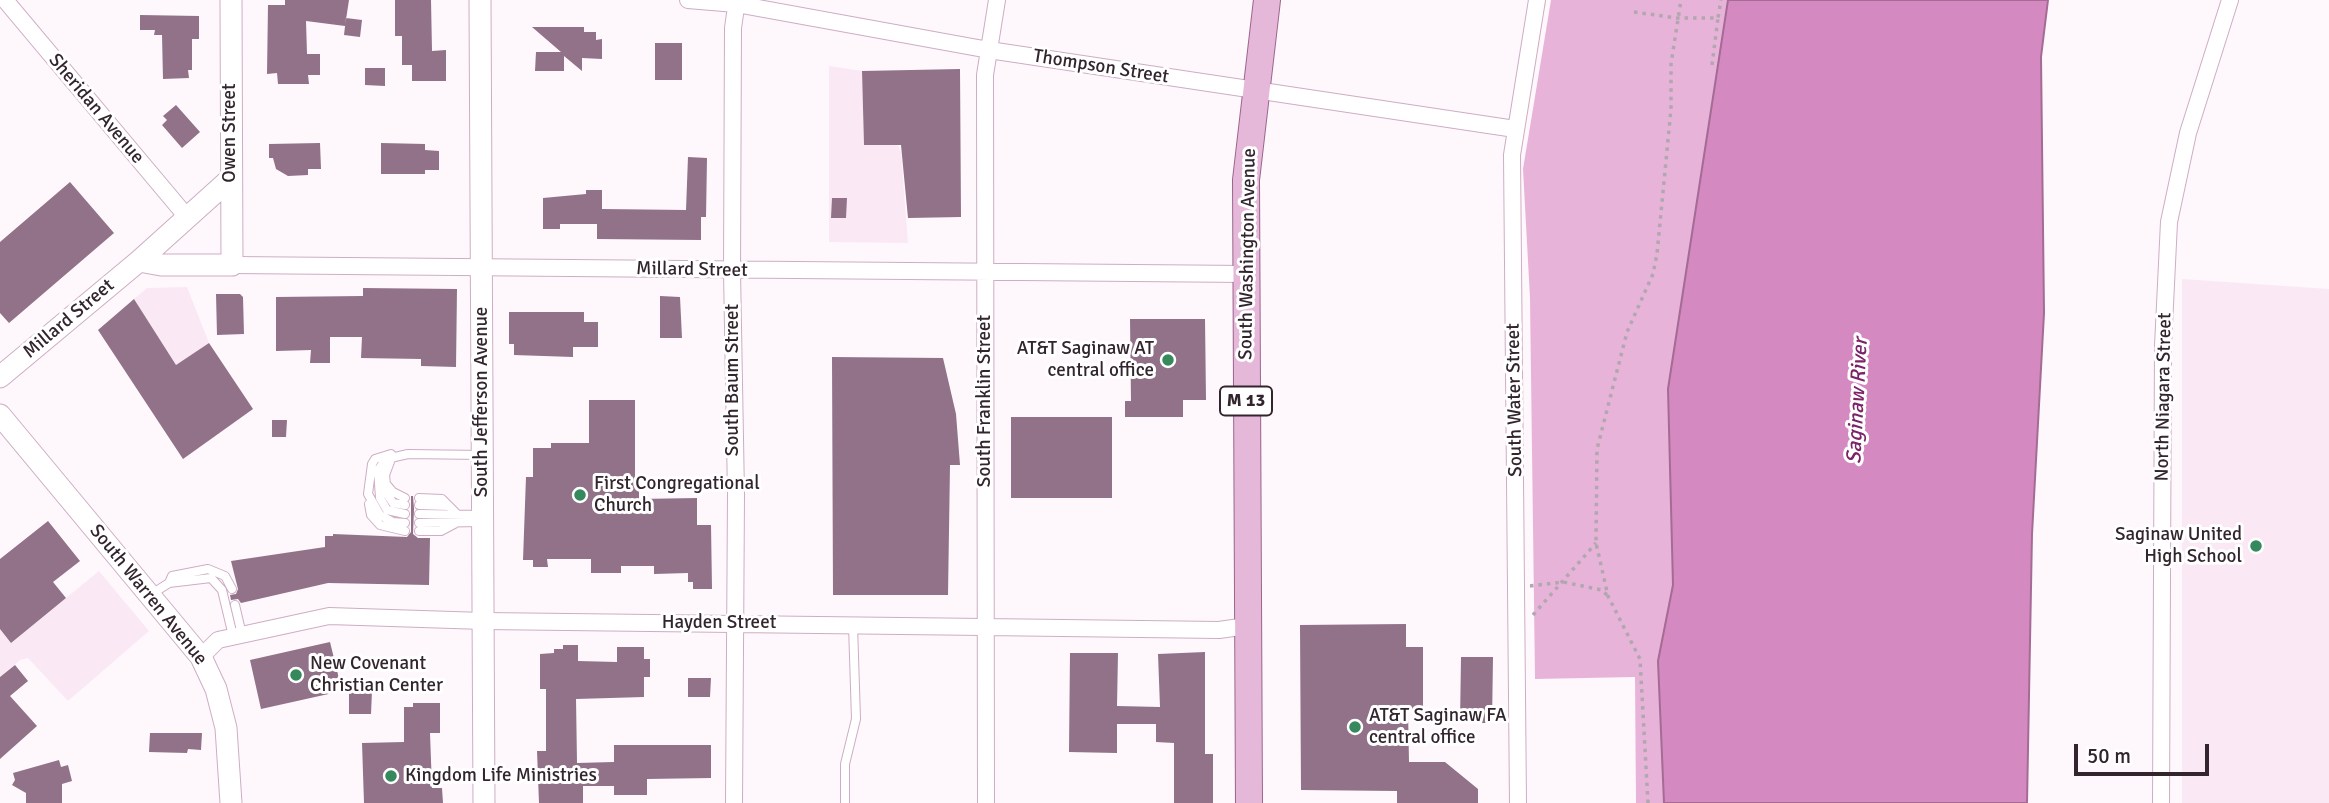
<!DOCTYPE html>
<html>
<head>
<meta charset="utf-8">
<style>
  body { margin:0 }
  #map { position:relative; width:2329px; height:803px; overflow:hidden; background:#fef7fc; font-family:Signika,sans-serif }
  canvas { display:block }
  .scale { position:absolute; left:2074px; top:744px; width:135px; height:32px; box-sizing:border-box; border:4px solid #32252e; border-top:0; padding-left:9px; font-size:21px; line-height:24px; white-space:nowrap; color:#32252e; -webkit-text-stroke:5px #fff; paint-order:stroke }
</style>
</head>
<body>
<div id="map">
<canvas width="2329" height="803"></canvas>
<div class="scale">50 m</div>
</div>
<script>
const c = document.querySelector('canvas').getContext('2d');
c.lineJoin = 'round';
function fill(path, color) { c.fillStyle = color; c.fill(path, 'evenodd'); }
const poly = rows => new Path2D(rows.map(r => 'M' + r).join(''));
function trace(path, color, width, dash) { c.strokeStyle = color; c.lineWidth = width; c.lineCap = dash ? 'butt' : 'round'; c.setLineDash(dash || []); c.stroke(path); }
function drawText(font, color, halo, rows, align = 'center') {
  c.font = font + ' Signika,sans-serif'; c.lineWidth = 6; c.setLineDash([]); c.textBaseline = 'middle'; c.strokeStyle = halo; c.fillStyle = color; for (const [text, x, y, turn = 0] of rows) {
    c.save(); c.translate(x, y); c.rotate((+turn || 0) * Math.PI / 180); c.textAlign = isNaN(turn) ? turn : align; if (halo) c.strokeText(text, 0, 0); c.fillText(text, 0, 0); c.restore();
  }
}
fill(poly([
  [829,66,862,71,864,145,898,145,901,153,908,243,829,242],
  [2182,279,2329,289,2329,803,2182,803],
  [187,287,209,343,176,365,134,299,147,288],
  [99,571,149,631,68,701,28,658,20,660,0,677,0,629,11,643]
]), '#fae9f5');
fill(poly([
  [1551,0,1728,0,1668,389,1673,585,1658,661,1664,803,1636,803,1635,677,1535,679,1530,298,1523,169]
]), '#e8b3d9');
const water = poly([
  [1728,0,2048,0,2041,57,2044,313,2032,534,2027,803,1664,803,1658,661,1673,585,1668,389,1728,0]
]);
fill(water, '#d589c1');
trace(water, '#a46b95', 2);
fill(poly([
  [285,0,349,0,345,26,306,21,307,54,320,54,320,75,308,75,309,84,278,84,277,73,267,74,268,5,285,5],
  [395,0,431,0,432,51,446,50,446,81,412,81,412,65,402,65,402,36,395,36],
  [140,15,199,16,199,39,192,39,192,70,188,70,189,78,163,79,162,35,154,35,155,30,140,30],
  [346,18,362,20,360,37,344,35],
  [532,27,584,27,584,32,596,32,596,40,602,39,602,59,582,58,582,71,564,56,564,71,535,71,536,52,561,52],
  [655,43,682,43,682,80,655,80],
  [365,68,385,68,385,86,365,85],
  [960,69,961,217,908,218,901,145,864,145,862,71],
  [176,105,200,132,182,148,162,125,167,120,163,116],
  [320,143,321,169,308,169,308,175,288,176,276,169,273,158,269,158,269,144],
  [381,143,425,144,425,150,439,151,439,170,425,170,425,174,381,174],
  [688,157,707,158,706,217,701,217,701,240,597,239,597,224,560,224,560,229,543,229,543,198,586,194,586,190,602,190,602,209,686,210],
  [70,182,114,233,9,323,0,313,0,242],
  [832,198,847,198,846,218,831,218],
  [363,288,457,289,456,367,421,366,421,359,361,358,362,337,330,337,330,363,310,363,311,350,276,351,276,297,363,296],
  [216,294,240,294,243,297,244,334,217,335],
  [660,296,680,297,682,338,660,338],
  [134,299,176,365,209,343,253,409,183,459,98,330],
  [509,312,584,312,584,322,598,322,598,347,573,347,573,357,514,355,514,344,509,344],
  [1130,319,1205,319,1206,400,1183,400,1183,417,1125,417,1125,401,1131,401],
  [832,357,943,358,956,414,960,465,950,465,948,595,833,595],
  [589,400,635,400,635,477,639,477,639,499,697,498,697,525,711,525,712,589,693,589,693,582,688,582,688,573,654,574,654,566,621,566,621,573,591,573,591,559,547,559,548,567,533,567,533,560,523,560,526,477,533,477,533,448,551,448,551,443,589,443],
  [1011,417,1112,417,1112,498,1011,498],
  [272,420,287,420,286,437,272,437],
  [411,496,413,496,414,509,413,534,418,538,430,538,429,585,328,583,241,603,238,599,231,600,230,595,236,594,238,589,231,561,325,547,325,536,333,536,333,534,407,537,411,532],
  [48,521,80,561,53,582,66,598,11,643,0,629,0,559],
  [1406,624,1406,647,1423,647,1423,710,1408,710,1409,762,1445,762,1478,789,1478,803,1397,803,1397,791,1301,790,1300,625],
  [330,642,342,691,261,709,250,660],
  [563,645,578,645,578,661,617,662,617,647,644,647,644,659,650,659,650,677,644,677,644,697,576,699,577,763,614,762,614,745,711,745,711,778,647,779,647,795,614,795,614,786,583,786,583,803,539,803,537,751,546,751,546,689,540,689,540,654,554,653,554,649,563,649],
  [1205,652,1205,754,1213,754,1213,803,1174,803,1174,743,1156,742,1156,724,1117,724,1117,753,1069,752,1070,653,1118,653,1117,706,1160,707,1158,654],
  [1461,657,1493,657,1492,723,1460,723],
  [15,665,28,681,10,696,37,726,0,759,0,677],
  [688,678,711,678,710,697,688,697],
  [349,691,372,691,371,714,349,714],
  [413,703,440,703,440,733,430,733,432,788,442,788,443,803,364,803,362,743,404,742,404,707,413,707],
  [150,733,202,733,201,750,188,749,187,753,149,752],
  [59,760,61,767,68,765,72,781,62,784,62,803,26,803,26,793,12,785,15,780,13,773]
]), '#917288');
const service = poly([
  [391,454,375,459,372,464,368,494,380,515,393,522,405,523],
  [391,459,385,475,387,494,393,503,405,505],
  [387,485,393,492,405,498],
  [419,498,442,499,449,506],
  [369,504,371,515,380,525,405,531],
  [419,505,449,506,458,515],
  [405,514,387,510,380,498,378,470,386,459,408,454,482,455],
  [419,514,482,515],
  [419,523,482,522],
  [419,531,441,531,456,523],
  [169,583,172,576,208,569,225,576,232,589],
  [150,595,169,583,211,578,222,590,233,636],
  [235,605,242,635],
  [845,803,845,764,856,719,853,625]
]);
const minor = poly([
  [5,0,187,217],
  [688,0,736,4,989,50,1515,129],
  [232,265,1246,274],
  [201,657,218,640,329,616,484,621,985,627,1219,630,1247,626],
  [734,803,736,495,732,271,733,28,737,0],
  [986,803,985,75,997,0],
  [1518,803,1512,155,1537,0],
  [2161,803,2163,346,2169,222,2188,133,2230,0]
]);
const tertiary = poly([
  [480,0,484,803],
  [139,261,161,265,232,265,231,0],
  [0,377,139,261,229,180],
  [0,415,201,657,216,689,226,728,231,803]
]);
const primary = poly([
  [1249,803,1246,180,1267,0]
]);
trace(service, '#ceadc4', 10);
trace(minor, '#ceadc4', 18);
trace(tertiary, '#ceadc4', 23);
trace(primary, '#9b658c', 28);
trace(poly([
  [1634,12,1677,18,1718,18,1721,0],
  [1712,65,1718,18],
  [1530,586,1563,582,1602,590,1607,595],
  [1533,615,1596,543],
  [1648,803,1640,659,1608,596,1596,543,1597,449,1627,332,1653,274,1657,254,1671,109,1671,64,1681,0]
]), '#b1a7ae', 3.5, [3.5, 5]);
trace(service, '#fff', 8);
trace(minor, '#fff', 16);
trace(tertiary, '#fff', 21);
trace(primary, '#e5b8d9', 26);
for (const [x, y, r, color] of [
  [1168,360,7,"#35895c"],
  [580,495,7,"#35895c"],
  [2256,546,7,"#35895c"],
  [296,675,7,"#35895c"],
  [1355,727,7,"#35895c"],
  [391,776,7,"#35895c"]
]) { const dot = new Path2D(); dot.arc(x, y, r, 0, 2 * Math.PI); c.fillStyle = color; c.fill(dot); trace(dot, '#fff', 2.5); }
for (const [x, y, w] of [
  [1246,401,52]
]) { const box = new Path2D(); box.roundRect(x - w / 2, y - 14.5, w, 29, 5); c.fillStyle = '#fff'; c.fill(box); trace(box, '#32252e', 2); }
drawText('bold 18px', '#32252e', null, [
  ["M 13",1246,401]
]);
drawText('19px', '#32252e', '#fff', [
  ["Thompson Street",1101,67,9],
  ["Sheridan Avenue",96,109,50],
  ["Owen Street",230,133,-90],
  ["South Washington Avenue",1248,254,-89],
  ["Millard Street",692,270,1],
  ["Millard Street",69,319,-40],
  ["South Baum Street",733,380,-90],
  ["North Niagara Street",2164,397,-89],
  ["South Water Street",1515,400,-91],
  ["South Franklin Street",985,401,-90],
  ["South Jefferson Avenue",482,402,-90],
  ["South Warren Avenue",148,595,51],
  ["Hayden Street",719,623]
]);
drawText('19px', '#32252e', '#fff', [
  ["AT&T Saginaw AT",1154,349,"right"],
  ["central office",1154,371,"right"],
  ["First Congregational",594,484],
  ["Church",594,506],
  ["Saginaw United",2242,535,"right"],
  ["High School",2242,557,"right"],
  ["New Covenant",310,664],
  ["Christian Center",310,686],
  ["AT&T Saginaw FA",1369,716],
  ["central office",1369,738],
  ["Kingdom Life Ministries",405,776]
], 'left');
drawText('italic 21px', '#7b2369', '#fff', [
  ["Saginaw River",1858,401,-87]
]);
</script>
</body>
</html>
